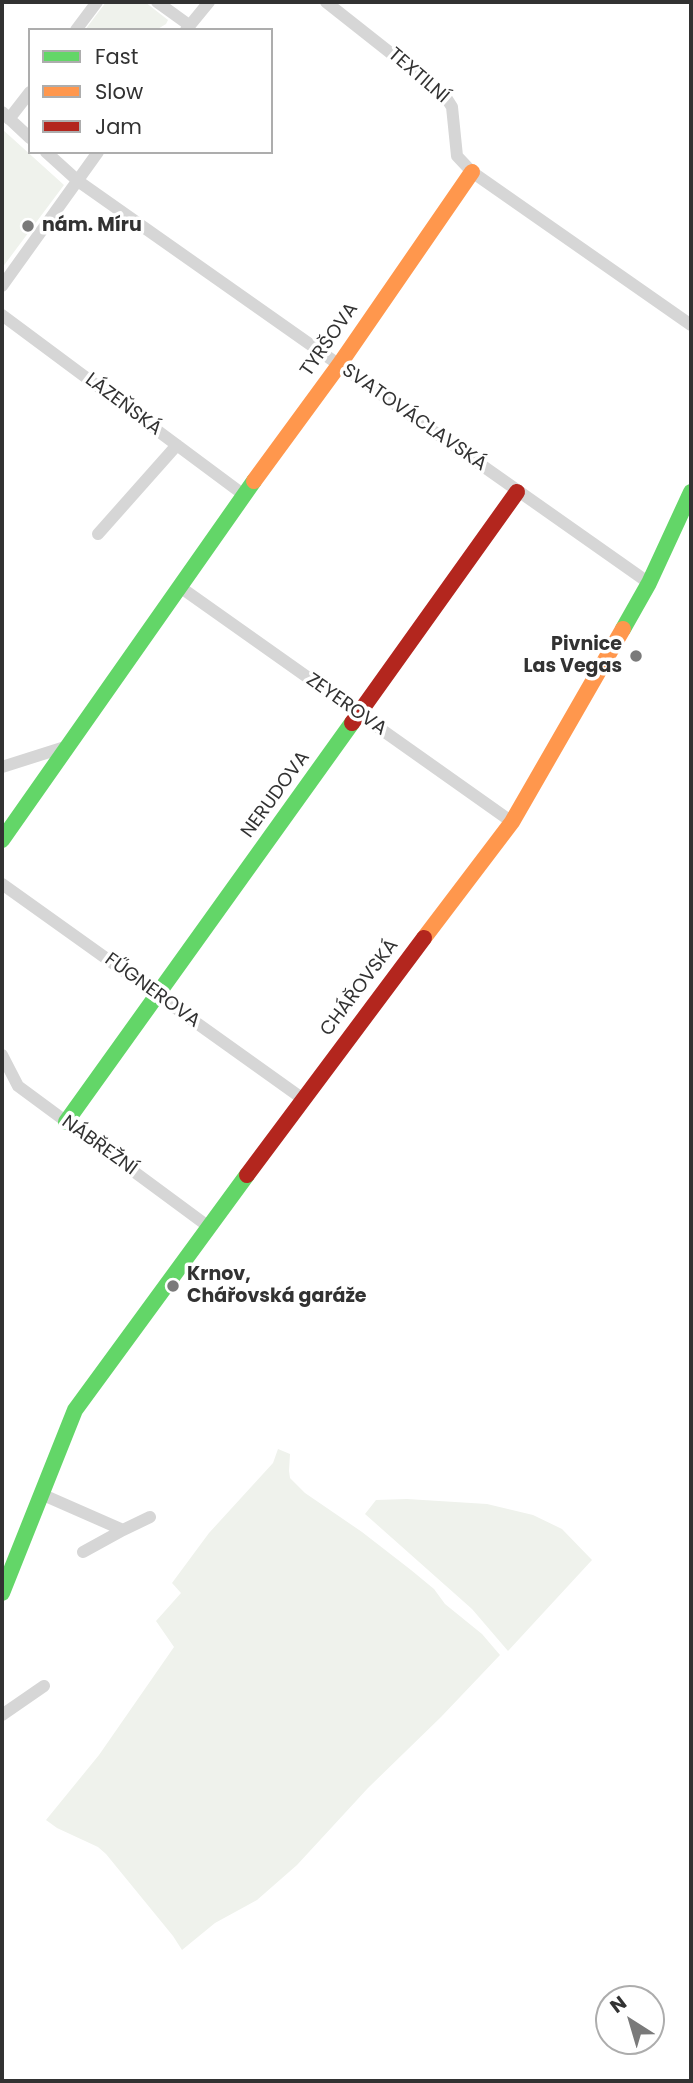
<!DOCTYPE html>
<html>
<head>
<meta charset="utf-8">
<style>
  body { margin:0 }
  #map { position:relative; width:693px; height:2083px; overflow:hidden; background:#fff; font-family:Poppins,sans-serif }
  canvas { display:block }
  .frame { position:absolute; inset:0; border:4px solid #323232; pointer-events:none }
  .legend { position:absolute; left:28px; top:28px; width:245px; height:126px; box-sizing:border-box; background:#fff; border:2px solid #adadad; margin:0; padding:9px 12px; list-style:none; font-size:21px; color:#323232 }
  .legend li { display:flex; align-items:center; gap:14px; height:35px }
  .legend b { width:35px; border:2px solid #adadad }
  .north { position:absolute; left:595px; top:1985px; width:70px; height:70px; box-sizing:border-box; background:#fff; border:2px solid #adadad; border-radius:50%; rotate:323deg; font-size:19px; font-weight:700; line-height:28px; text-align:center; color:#323232 }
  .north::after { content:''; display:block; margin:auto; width:24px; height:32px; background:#7a7a7a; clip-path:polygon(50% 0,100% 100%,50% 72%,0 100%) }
</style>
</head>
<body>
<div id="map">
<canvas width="693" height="2083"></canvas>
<div class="frame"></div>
<ul class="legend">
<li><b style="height:9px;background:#63d668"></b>Fast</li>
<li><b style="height:9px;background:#ff974d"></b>Slow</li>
<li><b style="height:9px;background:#b3261e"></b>Jam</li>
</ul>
<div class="north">N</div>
</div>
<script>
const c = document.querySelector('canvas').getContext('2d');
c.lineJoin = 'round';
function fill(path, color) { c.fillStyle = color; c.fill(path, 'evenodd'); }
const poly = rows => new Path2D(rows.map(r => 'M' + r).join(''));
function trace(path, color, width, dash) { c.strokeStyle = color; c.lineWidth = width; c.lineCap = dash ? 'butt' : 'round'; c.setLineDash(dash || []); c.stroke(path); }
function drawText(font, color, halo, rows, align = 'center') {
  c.font = font + ' Poppins,sans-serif'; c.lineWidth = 7; c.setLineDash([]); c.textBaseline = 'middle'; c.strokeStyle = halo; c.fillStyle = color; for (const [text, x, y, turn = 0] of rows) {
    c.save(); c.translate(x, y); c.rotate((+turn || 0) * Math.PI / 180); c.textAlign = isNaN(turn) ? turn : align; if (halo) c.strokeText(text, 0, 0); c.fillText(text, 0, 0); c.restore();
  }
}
fill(poly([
  [106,2,145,2,168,20,166,24,156,30,85,30],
  [2,129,64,185,2,268],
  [278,1449,290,1454,289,1471,290,1478,305,1493,362,1532,411,1570,434,1589,445,1604,482,1634,500,1655,441,1717,368,1788,297,1865,257,1900,215,1923,182,1950,173,1936,106,1854,98,1847,57,1828,46,1820,99,1755,174,1647,156,1621,181,1593,172,1583,209,1533,273,1463],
  [407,1499,487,1504,533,1515,562,1529,592,1560,508,1651,472,1609,365,1514,376,1500]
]), '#eff2ec');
trace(poly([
  [157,2,189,25],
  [326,2,445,96,452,107,457,156,472,172,691,325],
  [76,30,97,2],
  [186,30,209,2],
  [2,112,30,138],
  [9,119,30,92],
  [46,152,78,181,649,583],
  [2,286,98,152],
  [2,315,244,495],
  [98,534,177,445],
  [180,587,512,822],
  [2,767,65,747],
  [2,884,303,1099],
  [2,1055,18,1086,209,1227],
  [41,1494,123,1530,150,1517],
  [83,1552,123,1530],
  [2,1715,44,1686]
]), '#d6d6d6', 12);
trace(poly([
  [623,629,649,583,691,492],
  [2,840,254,481],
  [66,1122,352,723],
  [2,1593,75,1410,247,1175]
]), '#63d668', 16);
trace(poly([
  [254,481,339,365,472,172],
  [424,938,512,822,623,629]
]), '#ff974d', 16);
trace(poly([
  [352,723,517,492],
  [247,1175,424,938]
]), '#b3261e', 16);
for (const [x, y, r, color] of [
  [28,226,7,"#7a7a7a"],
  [636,656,7,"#7a7a7a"],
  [173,1286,7,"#7a7a7a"]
]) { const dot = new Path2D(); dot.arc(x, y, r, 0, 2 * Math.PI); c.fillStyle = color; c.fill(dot); trace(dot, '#fff', 2.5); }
drawText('19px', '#323232', '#fff', [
  ["TEXTILNÍ",418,76,41],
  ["TYRŠOVA",330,340,-55],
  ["LÁZEŇSKÁ",123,405,37],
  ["SVATOVÁCLAVSKÁ",414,418,35],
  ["ZEYEROVA",346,705,35],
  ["NERUDOVA",276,795,-54],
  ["CHÁŘOVSKÁ",360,988,-53],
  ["FŰGNEROVA",152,991,36],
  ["NÁBŘEŽNÍ",99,1146,36]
]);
drawText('bold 19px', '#323232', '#fff', [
  ["nám. Míru",42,226],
  ["Pivnice",622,645,"right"],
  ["Las Vegas",622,667,"right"],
  ["Krnov,",187,1275],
  ["Chářovská garáže",187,1297]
], 'left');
</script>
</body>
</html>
